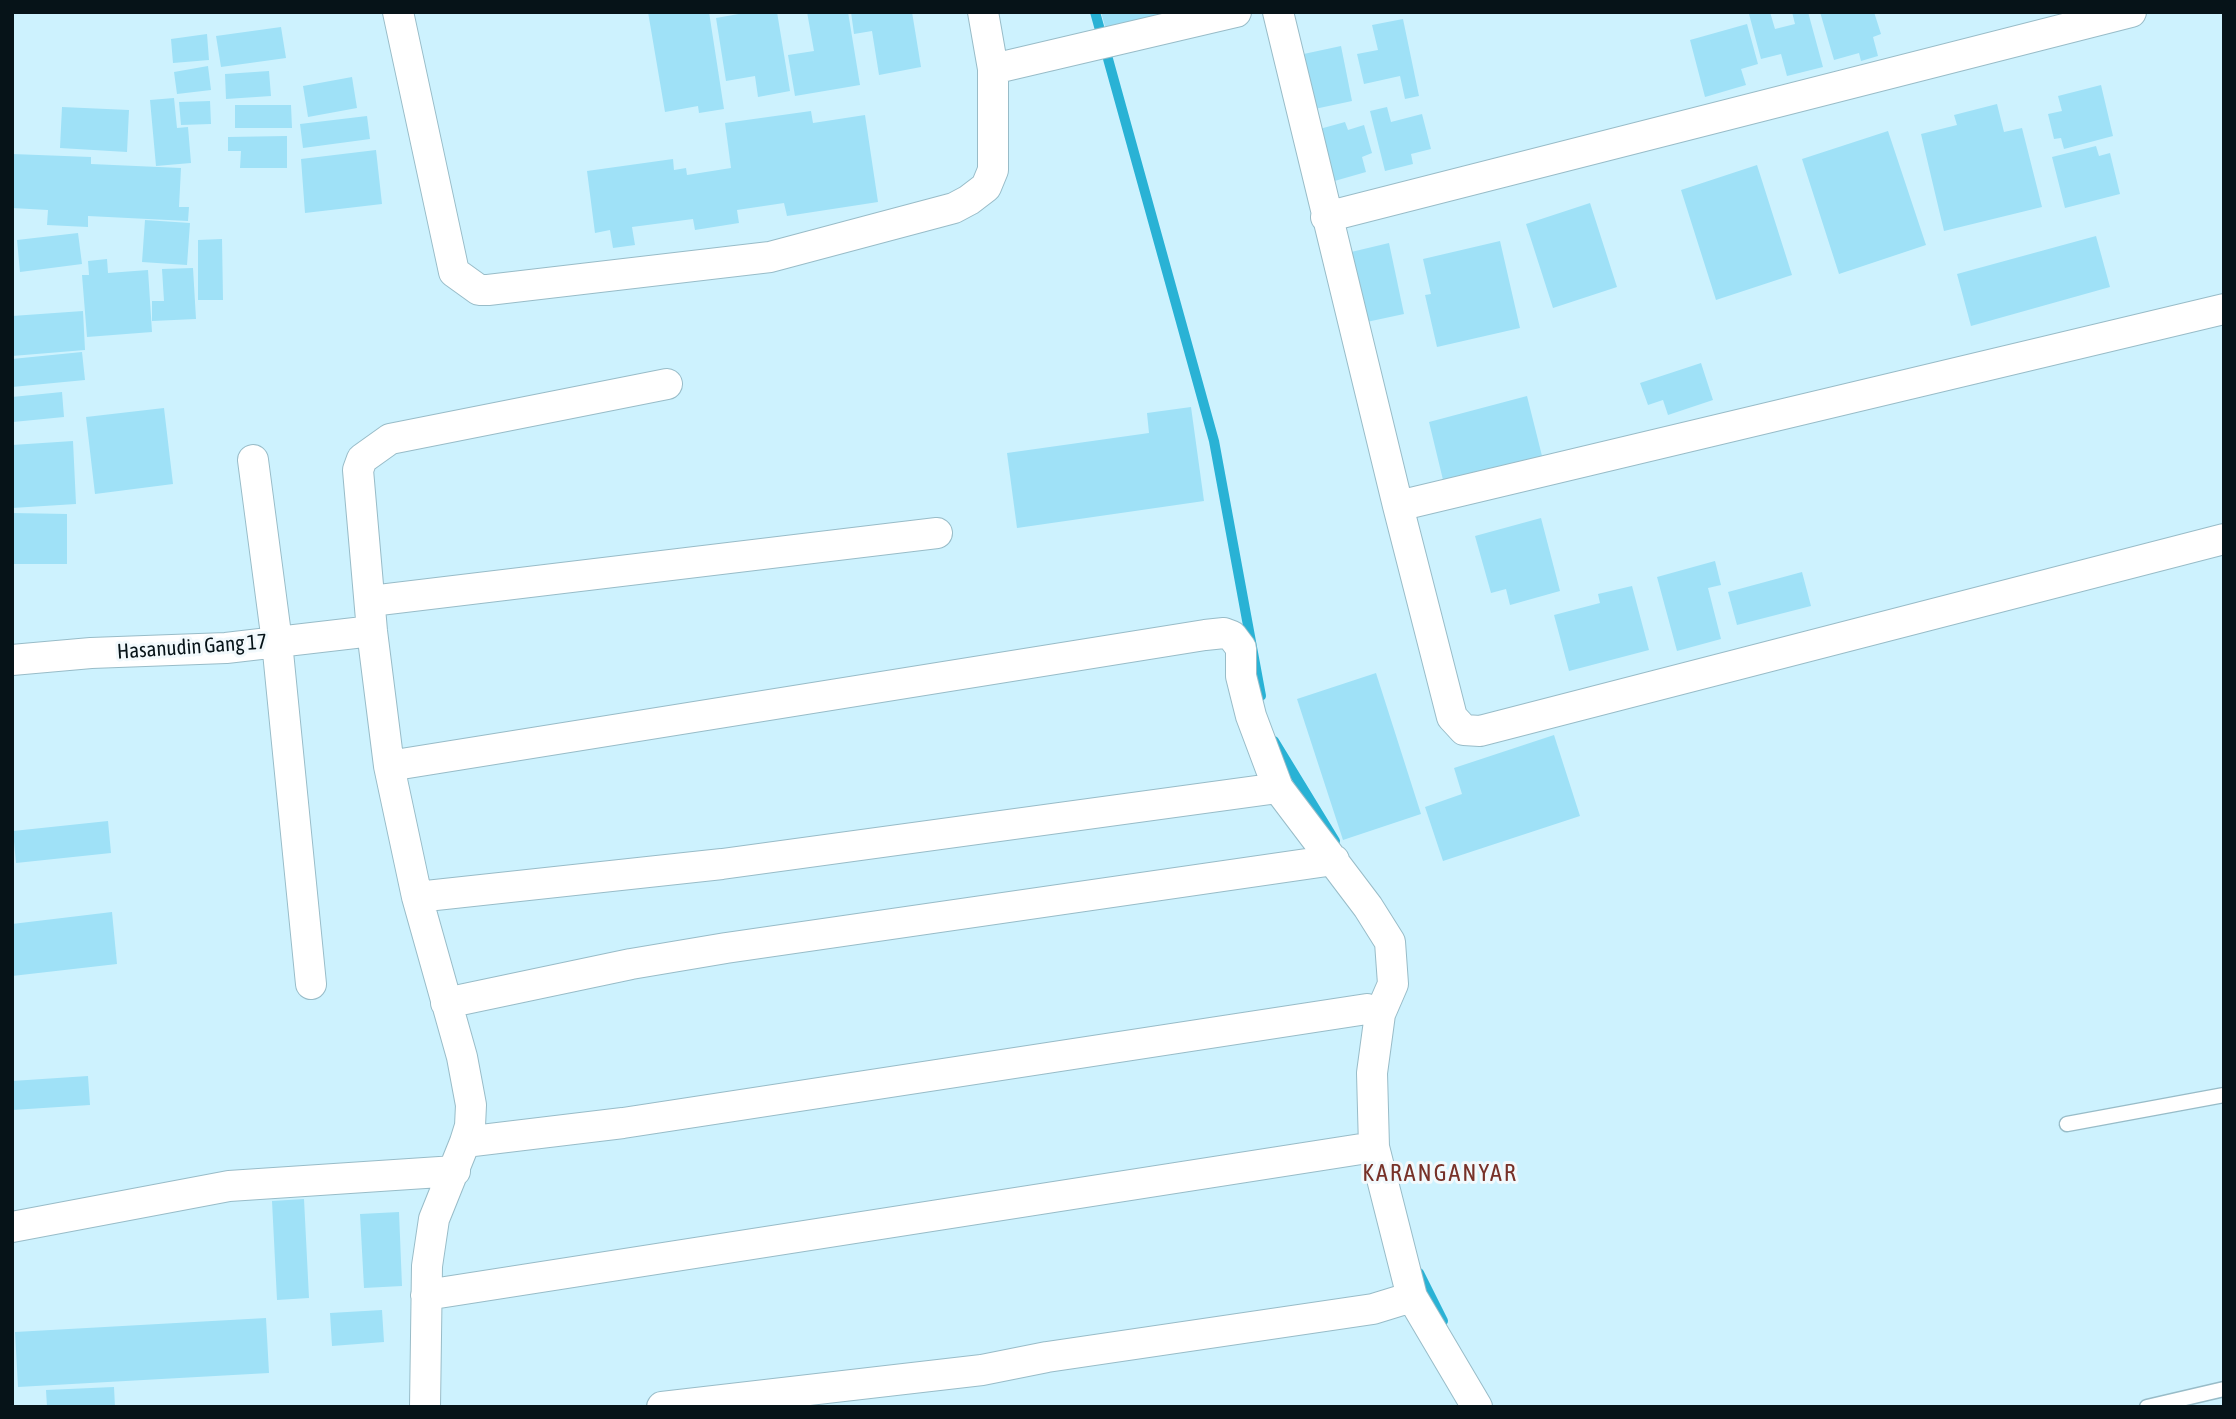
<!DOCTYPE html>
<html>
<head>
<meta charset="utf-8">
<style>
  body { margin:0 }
  #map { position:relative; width:2236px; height:1419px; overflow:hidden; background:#cdf2fe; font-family:"Asap Condensed",sans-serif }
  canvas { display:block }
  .frame { position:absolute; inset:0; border:14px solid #061318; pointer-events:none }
</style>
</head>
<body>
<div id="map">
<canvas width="2236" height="1419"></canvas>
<div class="frame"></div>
</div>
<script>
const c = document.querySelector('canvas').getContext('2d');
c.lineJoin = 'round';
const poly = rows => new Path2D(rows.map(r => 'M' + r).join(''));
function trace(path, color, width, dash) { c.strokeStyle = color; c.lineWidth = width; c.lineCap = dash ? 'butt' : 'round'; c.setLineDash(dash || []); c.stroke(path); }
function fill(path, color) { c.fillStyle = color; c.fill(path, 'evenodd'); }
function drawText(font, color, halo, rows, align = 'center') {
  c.font = font + ' "Asap Condensed",sans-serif'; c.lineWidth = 6; c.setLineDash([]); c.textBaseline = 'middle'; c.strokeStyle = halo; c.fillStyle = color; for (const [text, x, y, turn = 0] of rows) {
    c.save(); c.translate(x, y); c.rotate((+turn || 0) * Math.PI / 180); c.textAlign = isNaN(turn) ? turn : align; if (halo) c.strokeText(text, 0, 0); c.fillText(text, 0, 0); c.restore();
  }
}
trace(poly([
  [1095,12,1214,441,1261,696],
  [1274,741,1335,841],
  [1419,1273,1443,1321]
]), '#29b2d5', 10);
fill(poly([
  [648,12,709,12,724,109,699,113,698,106,665,112],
  [750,12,777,12,790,91,758,97,755,76,726,81,716,18],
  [807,12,848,12,860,85,795,96,788,55,814,51],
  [851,12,912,12,921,67,879,75,872,31,854,34],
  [1101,12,1172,12,1106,30],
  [1770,12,1775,29,1795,24,1792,12,1808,12,1823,67,1787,76,1781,54,1761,59,1749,14],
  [1820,12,1874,12,1881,34,1873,37,1878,56,1861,61,1859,53,1834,60],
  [1403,19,1419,96,1405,99,1400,76,1364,84,1357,54,1378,50,1372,25],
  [1747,24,1758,64,1741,69,1746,85,1705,97,1690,40],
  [281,27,286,58,221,67,216,36],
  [207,34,209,60,173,63,171,39],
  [1341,46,1352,101,1310,110,1299,55],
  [208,66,211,90,177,94,174,72],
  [269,71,271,96,226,99,225,74],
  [352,77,357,108,308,117,303,86],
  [2101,85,2113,136,2064,149,2061,138,2054,139,2048,114,2062,111,2058,96],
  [174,98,177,128,188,127,191,163,156,166,150,100],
  [210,101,211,124,181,125,179,102],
  [1997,104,2004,132,2022,128,2042,207,1944,231,1921,134,1957,125,1954,115],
  [235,105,291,105,292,128,235,128],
  [62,107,129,110,127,152,60,148],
  [1387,107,1391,122,1422,114,1431,149,1411,154,1413,164,1385,171,1370,111],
  [811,111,813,123,865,115,878,202,787,216,784,203,737,210,739,223,695,230,693,219,632,227,635,245,613,248,610,230,595,233,587,171,673,159,674,170,686,168,687,175,731,168,725,123],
  [367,116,370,139,303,148,300,124],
  [1345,122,1348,130,1364,125,1372,153,1362,157,1366,172,1331,182,1316,130],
  [1888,131,1926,245,1839,274,1802,159],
  [287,136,287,168,240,168,241,151,228,151,228,137],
  [2096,146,2099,156,2110,153,2120,194,2065,208,2052,157],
  [376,150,382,204,305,213,301,159],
  [12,154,91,157,91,164,181,168,179,207,189,207,188,221,88,216,88,227,47,225,48,210,12,208],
  [1757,165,1792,275,1716,300,1681,190],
  [1590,203,1617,287,1553,308,1526,224],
  [145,220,190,223,187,265,142,262],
  [78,233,82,264,20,272,17,240],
  [2096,236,2110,287,1971,326,1957,274],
  [222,239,223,300,198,300,198,240],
  [1500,241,1520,328,1437,347,1425,295,1431,294,1423,259],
  [1389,243,1404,314,1362,323,1347,253],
  [107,259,108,273,148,270,152,332,87,337,82,275,89,275,88,261],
  [193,268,196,319,152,321,152,301,164,301,162,269],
  [83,311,85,350,12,356,12,316],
  [82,352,85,380,12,387,12,359],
  [1701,363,1713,400,1668,415,1663,400,1648,405,1640,383],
  [62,392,64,417,13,422,12,397],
  [1527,396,1543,460,1444,484,1429,422],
  [1191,407,1204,501,1017,528,1007,453,1149,433,1147,413],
  [164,408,173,484,95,494,86,417],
  [73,441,76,504,12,508,12,445],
  [12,513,67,514,67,564,12,564],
  [1541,518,1560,591,1510,605,1506,589,1491,593,1475,536],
  [1715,561,1721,585,1708,588,1721,639,1677,651,1657,577],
  [1802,572,1811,606,1737,625,1728,592],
  [1632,586,1649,650,1569,671,1554,615,1600,603,1598,594],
  [1376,673,1421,814,1343,840,1297,699],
  [1554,735,1580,816,1443,861,1425,807,1462,794,1454,768],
  [108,821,111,853,16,863,13,831],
  [112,912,117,964,12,976,12,924],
  [88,1076,90,1105,12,1110,12,1081],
  [304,1199,309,1298,277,1300,272,1201],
  [399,1212,402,1286,364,1288,360,1214],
  [382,1310,384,1342,332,1346,330,1313],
  [266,1318,269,1373,18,1387,15,1332],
  [114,1387,115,1407,47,1407,46,1390]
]), '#9fe1f7');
const service = poly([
  [2067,1124,2224,1095],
  [2147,1407,2224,1389]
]);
const minor = poly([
  [398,12,454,272,479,290,488,290,770,257,954,208,969,200,986,187,993,170,993,69,983,12],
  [1278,12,1398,506,1452,717,1464,730,1480,731,2224,539],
  [993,69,1236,12],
  [1326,217,2131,12],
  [253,460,277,642,311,984],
  [1398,506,2224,309],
  [371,601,937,533],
  [12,660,91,653,226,648,372,631],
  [389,766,1205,635,1224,633,1232,636,1241,648,1241,676,1251,716,1278,788,1368,907,1390,942,1393,984,1380,1014,1372,1073,1374,1147,1412,1297,1477,1407],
  [417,897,722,864,1278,788],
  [446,1003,631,964,726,948,1334,860],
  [465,1142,623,1123,1367,1009,1380,1014],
  [12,1227,229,1186,455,1171],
  [426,1295,1374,1147],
  [425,1407,427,1266,434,1219,465,1142,470,1126,471,1105,462,1057,417,897,389,766,372,631,358,470,362,459,390,439,667,384],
  [662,1407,982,1370,1047,1357,1373,1309,1412,1297]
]);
trace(service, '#98bcc8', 17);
trace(minor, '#98bcc8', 32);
trace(service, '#fff', 14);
trace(minor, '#fff', 30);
drawText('21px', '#061318', '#f2f9fc', [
  ["Hasanudin Gang 17",192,647,-4]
]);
c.letterSpacing = '2px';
drawText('24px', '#773128', '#f2f9fc', [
  ["KARANGANYAR",1440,1173]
]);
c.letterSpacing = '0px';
</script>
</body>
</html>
